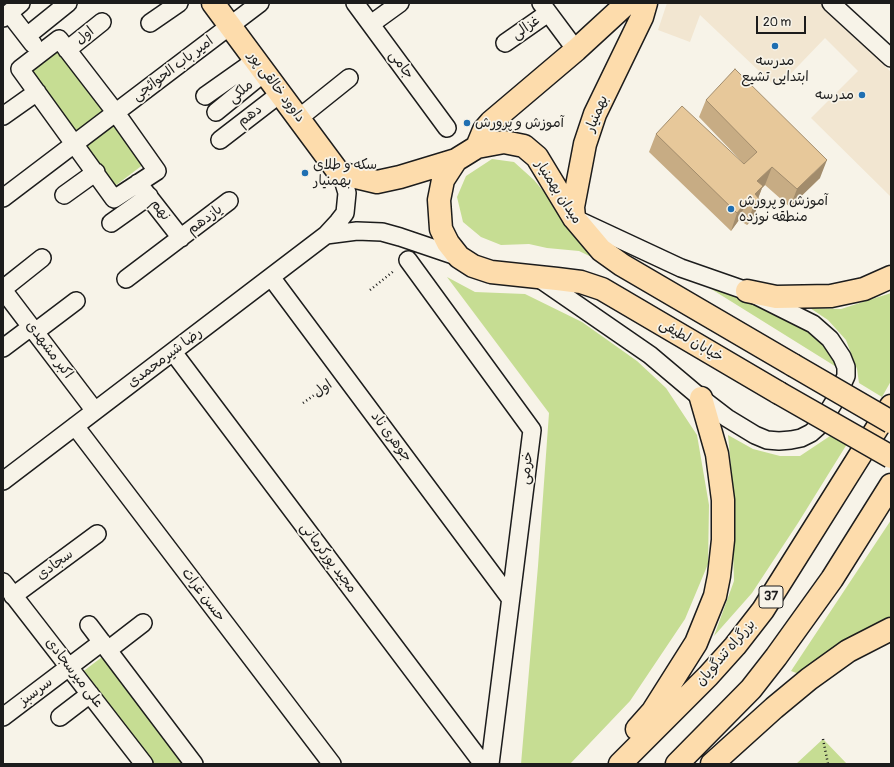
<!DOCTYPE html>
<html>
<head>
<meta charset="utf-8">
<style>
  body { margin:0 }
  #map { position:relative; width:894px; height:767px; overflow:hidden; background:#f7f3e8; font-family:Pangolin,sans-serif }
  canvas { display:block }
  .frame { position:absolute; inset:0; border:4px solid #1c1c1c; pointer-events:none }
  .scale { position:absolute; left:756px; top:16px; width:50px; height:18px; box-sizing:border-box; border:2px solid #1c1c1c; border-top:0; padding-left:5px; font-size:12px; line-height:14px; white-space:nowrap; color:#1c1c1c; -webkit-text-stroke:3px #f7f3e8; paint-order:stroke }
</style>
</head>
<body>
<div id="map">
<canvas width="894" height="767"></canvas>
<div class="frame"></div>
<div class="scale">20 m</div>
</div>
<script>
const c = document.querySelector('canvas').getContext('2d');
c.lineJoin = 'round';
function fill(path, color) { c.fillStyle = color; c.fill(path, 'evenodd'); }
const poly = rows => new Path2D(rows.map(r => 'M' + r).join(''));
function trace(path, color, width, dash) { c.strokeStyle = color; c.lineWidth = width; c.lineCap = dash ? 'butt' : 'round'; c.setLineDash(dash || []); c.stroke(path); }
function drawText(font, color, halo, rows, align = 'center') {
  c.font = font + ' Pangolin,"Playpen Sans Arabic",sans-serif'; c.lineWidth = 3.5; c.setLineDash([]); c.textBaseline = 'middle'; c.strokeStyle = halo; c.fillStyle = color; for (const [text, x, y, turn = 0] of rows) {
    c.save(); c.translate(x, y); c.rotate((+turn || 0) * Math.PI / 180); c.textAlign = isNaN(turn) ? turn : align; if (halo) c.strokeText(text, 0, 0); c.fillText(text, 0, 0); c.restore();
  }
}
fill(poly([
  [667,3,820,3,891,72,891,197,811,118,858,71,825,38,777,88,700,15,690,42,658,30]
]), '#f2e6d1');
fill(poly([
  [58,49,144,164,115,186,32,70],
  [492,159,514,162,534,180,549,198,567,228,591,250,602,262,579,251,547,248,529,244,501,245,481,237,463,222,457,197,466,176],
  [447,277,475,292,525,294,582,322,637,361,666,388,697,435,709,505,708,564,685,619,630,701,570,764,521,764,538,566,549,413],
  [708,287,735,294,814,333,833,354,838,368],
  [891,293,891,381,882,397,859,383,857,369,846,340,828,320,810,308,841,309],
  [728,435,753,449,780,456,800,456,830,436,847,444,798,523,752,593,714,636,734,581,733,550,735,510],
  [891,520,891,620,799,674,791,671],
  [106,654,189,764,150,764,81,673],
  [823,739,847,764,796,764]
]), '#c6dd93');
const minor = poly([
  [355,3,447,128],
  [541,3,576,50],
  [831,3,891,58],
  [9,13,33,44],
  [3,18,21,3],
  [150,23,179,3],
  [371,24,400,3],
  [27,36,68,3],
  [59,39,116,113,157,171,114,199,20,69,59,39],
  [505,43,548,13],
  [67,50,102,22],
  [205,96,256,60],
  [216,112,265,72],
  [3,116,37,92],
  [299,118,349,78],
  [220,140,281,93],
  [138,183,181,238],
  [64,195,96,172],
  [3,198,260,3],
  [111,223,149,196],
  [326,235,357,231,382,232,400,237,459,257],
  [408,260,532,430,490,764],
  [271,277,510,598],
  [537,277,650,355,701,398,727,418,755,435,767,440,779,441,791,440,801,438,811,433,820,425,834,402,846,376,846,367,842,357,830,339,813,324,747,291,681,268,578,220],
  [126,279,229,201],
  [3,289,42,258],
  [3,290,95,411],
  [35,332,76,301],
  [3,348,31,327],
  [173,352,483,764],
  [75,426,332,764],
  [3,481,326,235,338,222,345,213,347,193,344,183,339,173],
  [3,582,144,764],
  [13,596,97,534],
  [89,625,194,764],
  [108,650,143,623],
  [3,717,102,642],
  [60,717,90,694]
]);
const major = poly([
  [213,3,339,173,377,182,400,177,456,160],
  [477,147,484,130,491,122,576,50,625,5,626,3],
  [574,218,573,207,585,144,595,114,642,17,646,3],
  [779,393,602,289,581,282,557,279,491,272,473,266,459,257,448,243,441,229,439,200,443,180,456,160,477,147,504,142,524,146,537,157,574,218,601,250,622,265,793,365]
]);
const highway = poly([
  [747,291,776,297,831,296,864,289,891,277],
  [637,729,653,711,696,643,715,596,719,576,723,540,723,500,717,454,701,398],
  [620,764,708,676,735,646,763,610,891,406],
  [677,764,751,689,776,657,832,579,891,485],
  [712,764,774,708,809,679,848,651,891,629]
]);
trace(minor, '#1c1c1c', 20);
trace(major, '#1c1c1c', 25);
trace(highway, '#1c1c1c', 25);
trace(poly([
  [370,290,395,270],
  [303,403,330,384],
  [823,739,828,764]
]), '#1c1c1c', 2.5, [1, 3]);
trace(minor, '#f7f3e8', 17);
trace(major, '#fddcac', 22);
trace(highway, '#fddcac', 22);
const majorBridge = poly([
  [793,365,891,422],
  [779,393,891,457]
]);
trace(majorBridge, '#1c1c1c', 25, []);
trace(majorBridge, '#fddcac', 22);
fill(poly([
  [706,100,820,178,790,207,765,185,762,188,758,198,760,200,753,218,747,225,739,220,731,231,649,152,656,134,744,164,699,117]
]), '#c7ac84');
fill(poly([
  [827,160,820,178,790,207,797,189],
  [772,167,765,185,762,188,756,204,751,199,757,181],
  [760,200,753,218,747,225,753,207],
  [746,202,739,220,731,231,737,213]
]), '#a28c6c');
const building = poly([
  [735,69,827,160,797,189,772,167,757,181,763,186,755,194,760,200,753,207,746,202,737,213,656,134,682,106,744,164,757,152,706,100,735,69]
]);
fill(building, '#e7c89a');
trace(building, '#a28c6c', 1);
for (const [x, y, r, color] of [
  [775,46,4,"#1f6fb2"],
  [862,95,4,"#1f6fb2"],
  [467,123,4,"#1f6fb2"],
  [305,173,4,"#1f6fb2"],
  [731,209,4,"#1f6fb2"]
]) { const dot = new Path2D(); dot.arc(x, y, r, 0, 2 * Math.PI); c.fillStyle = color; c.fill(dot); trace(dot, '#f7f3e8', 1.5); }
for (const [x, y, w] of [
  [771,597,24]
]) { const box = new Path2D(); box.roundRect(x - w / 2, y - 11, w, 22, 3); c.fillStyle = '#f7f3e8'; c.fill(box); trace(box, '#1c1c1c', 1); }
drawText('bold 13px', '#1c1c1c', null, [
  ["37",771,597]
]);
drawText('14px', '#1c1c1c', '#f7f3e8', [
  ["غزالی",526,28,-35],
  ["اول",85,36,-39],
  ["جامی",401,65,53],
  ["امیر باب الحوائجی",173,69,-37],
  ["داوود خالقی پور",276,87,53],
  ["ملکی",241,92,-40],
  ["بهمنیار",597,114,-68],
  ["دهم",250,116,-37],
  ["میدان بهمنیار",558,192,57],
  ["نهم",160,210,52],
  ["یازدهم",205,220,-37],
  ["خیابان لطیفی",691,341,30],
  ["اکبر مشهدی",49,350,53],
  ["رضا شیرمحمدی",165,358,-37],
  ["اول",323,389,-35],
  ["جوهری ناد",391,437,53],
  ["خرمی",527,468,-83],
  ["مجید پورکرمانی",328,558,53],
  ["سجادی",55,565,-36],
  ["حسن غرات",203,595,53],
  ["بزرگراه تندگویان",726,653,-49],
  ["علی میرسجادی",74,673,52],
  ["سرسبز",36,692,-37]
]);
drawText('14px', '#1c1c1c', '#f7f3e8', [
  ["مدرسه",775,61,"center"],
  ["ابتدایی تشیع",775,77,"center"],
  ["مدرسه",854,95,"right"],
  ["آموزش و پرورش",475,123],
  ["سکه و طلای",313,165],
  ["بهمنیار",313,181],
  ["آموزش و پرورش",739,201],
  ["منطقه نوزده",739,217]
], 'left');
</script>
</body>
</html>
